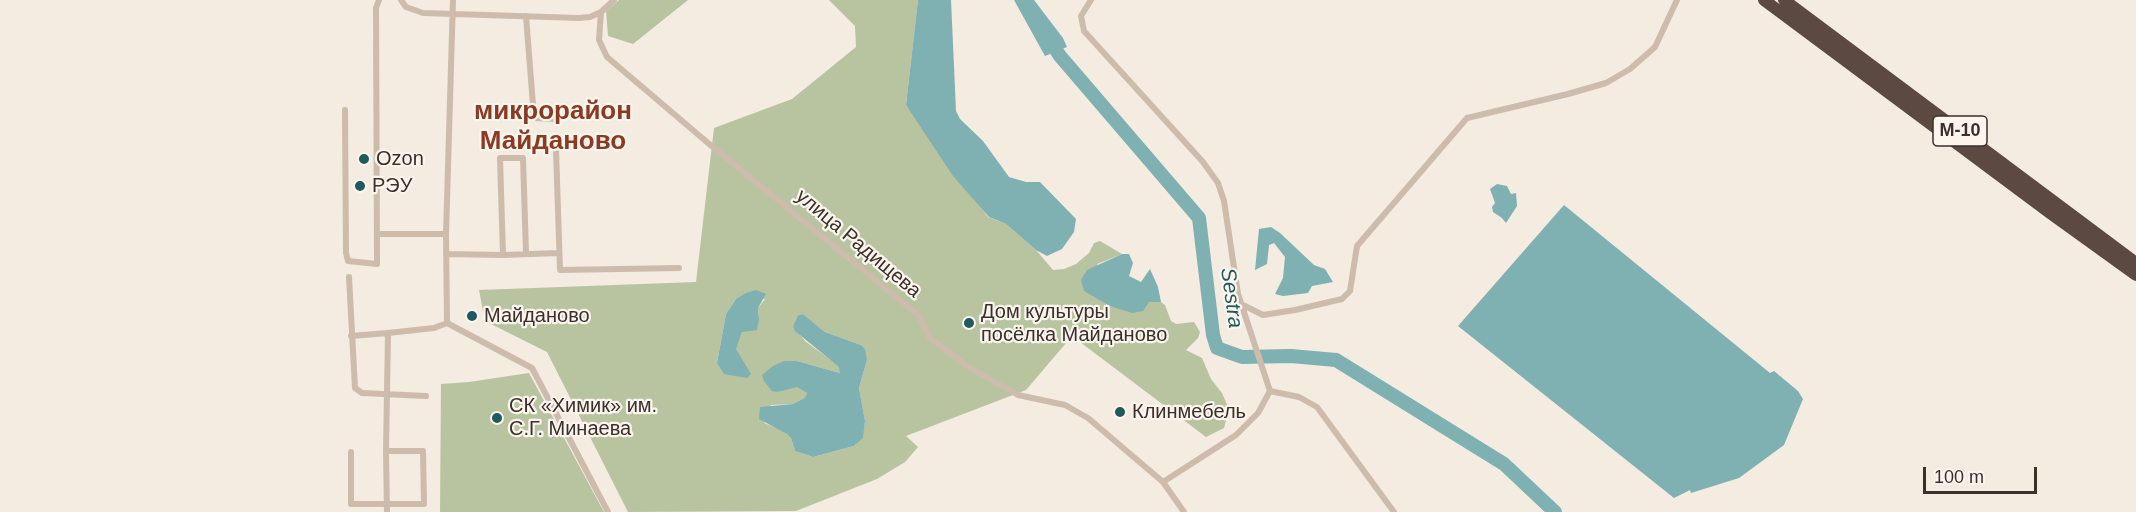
<!DOCTYPE html>
<html>
<head>
<meta charset="utf-8">
<style>
  body { margin:0 }
  #map { position:relative; width:2136px; height:512px; overflow:hidden; background:#f4ebe1; font-family:Helvetica,sans-serif }
  canvas { display:block }
  .scale { position:absolute; left:1923px; top:467px; width:114px; height:27px; box-sizing:border-box; border:3px solid #3b302b; border-top:0; padding-left:8px; font-size:18px; line-height:21px; white-space:nowrap; color:#3b302b; -webkit-text-stroke:4px #fbf5ee; paint-order:stroke }
</style>
</head>
<body>
<div id="map">
<canvas width="2136" height="512"></canvas>
<div class="scale">100 m</div>
</div>
<script>
const c = document.querySelector('canvas').getContext('2d');
c.lineJoin = 'round';
function fill(path, color) { c.fillStyle = color; c.fill(path, 'evenodd'); }
const poly = rows => new Path2D(rows.map(r => 'M' + r).join(''));
function trace(path, color, width, dash) { c.strokeStyle = color; c.lineWidth = width; c.lineCap = dash ? 'butt' : 'round'; c.setLineDash(dash || []); c.stroke(path); }
function drawText(font, color, halo, rows, align = 'center') {
  c.font = font + ' Helvetica,sans-serif'; c.lineWidth = 4.5; c.setLineDash([]); c.textBaseline = 'middle'; c.strokeStyle = halo; c.fillStyle = color; for (const [text, x, y, turn = 0] of rows) {
    c.save(); c.translate(x, y); c.rotate((+turn || 0) * Math.PI / 180); c.textAlign = isNaN(turn) ? turn : align; if (halo) c.strokeText(text, 0, 0); c.fillText(text, 0, 0); c.restore();
  }
}
fill(poly([
  [619,0,688,0,633,44,608,36,606,11],
  [829,0,918,0,906,105,988,217,1006,224,1036,250,1053,270,1064,269,1076,264,1089,253,1094,243,1100,241,1122,254,1097,264,1149,302,1161,302,1165,305,1171,321,1176,324,1194,322,1200,332,1198,338,1186,350,1202,358,1211,379,1222,393,1229,409,1224,428,1206,437,1072,336,1026,390,906,436,918,447,905,462,877,479,796,511,628,512,547,352,485,321,479,290,696,282,714,128,792,99,856,47,855,26],
  [736,299,765,299,758,308,759,319,742,332,735,349,717,363,726,314],
  [803,314,825,332,861,345,867,360,859,388,865,422,862,438,854,446,813,457,795,451,791,438,787,434,777,428,764,423,771,405,793,404,805,399,807,393,797,386,778,392,797,361,840,373,840,367,805,341,793,326,798,315],
  [529,373,604,512,440,512,441,384,469,382]
]), '#b8c4a0');
fill(poly([
  [918,0,951,0,956,111,960,119,983,141,1009,177,1026,182,1040,182,1076,219,1074,232,1062,249,1047,256,1036,250,1006,224,989,217,953,176,906,105],
  [1014,0,1034,0,1063,38,1067,47,1045,56],
  [1497,184,1507,186,1511,194,1516,193,1517,206,1506,223,1502,218,1493,212,1492,207,1495,203,1490,189],
  [1564,205,1770,373,1774,371,1798,391,1803,399,1784,445,1739,478,1691,493,1690,490,1674,498,1458,326],
  [1271,227,1280,233,1314,265,1325,269,1333,282,1312,286,1308,293,1283,296,1275,294,1283,278,1285,257,1274,243,1269,245,1267,264,1255,270,1259,229],
  [1122,254,1129,254,1133,263,1129,276,1141,282,1150,269,1158,287,1161,302,1149,302,1143,311,1132,313,1110,306,1084,291,1081,280,1087,270],
  [756,290,766,294,758,308,759,319,757,330,742,332,736,349,751,374,747,378,724,374,717,363,726,314,736,299,746,293],
  [803,314,825,332,861,345,865,349,867,360,859,388,865,421,863,438,854,446,813,457,795,451,791,438,787,434,759,419,760,407,793,404,805,398,807,393,797,387,778,392,772,391,764,381,762,375,773,366,784,361,797,361,840,373,839,367,795,331,793,326,798,315]
]), '#7fb0b2');
trace(poly([
  [1047,36,1060,56,1199,218,1213,335,1217,348,1242,357,1291,356,1336,360,1504,464,1555,512]
]), '#7fb0b2', 14);
trace(poly([
  [401,0,406,7,423,13,579,18,590,17,601,12,614,0],
  [1091,0,1081,16,1084,31,1203,162,1218,183,1224,201,1238,294,1270,391,1258,413,1236,435,1163,482,1184,512],
  [601,12,599,40,607,57,708,143,918,315,930,338,967,366,1018,395,1065,405,1088,418,1163,482],
  [526,16,534,118,555,119],
  [345,110,346,253,348,261,377,264,376,8,379,0],
  [556,150,560,270,679,268],
  [377,234,446,234],
  [526,253,523,158,500,158,503,255,559,253],
  [446,254,503,255],
  [349,277,355,388,362,393,426,396],
  [1241,304,1263,315,1295,310,1342,299,1350,291,1357,246,1467,118,1568,94,1606,83,1630,69,1655,47,1677,0],
  [447,323,446,234,453,0],
  [447,323,532,368,608,512],
  [351,336,388,333],
  [1270,391,1299,397,1317,407,1394,512],
  [351,452,351,504,424,504,423,451,386,451],
  [387,512,386,451,388,333,434,328,447,323]
]), '#cdbbac', 6);
trace(poly([
  [1764,0,2050,213,2136,275],
  [1784,0,2136,263]
]), '#5c4a42', 12);
for (const [x, y, r, color] of [
  [364,159,6,"#1f5a5e"],
  [360,186,6,"#1f5a5e"],
  [472,316,6,"#1f5a5e"],
  [969,323,6,"#1f5a5e"],
  [1120,412,6,"#1f5a5e"],
  [497,418,6,"#1f5a5e"]
]) { const dot = new Path2D(); dot.arc(x, y, r, 0, 2 * Math.PI); c.fillStyle = color; c.fill(dot); trace(dot, '#fbf5ee', 2); }
for (const [x, y, w] of [
  [1960,131,54]
]) { const box = new Path2D(); box.roundRect(x - w / 2, y - 15, w, 30, 4.5); c.fillStyle = '#fbf5ee'; c.fill(box); trace(box, '#3b302b', 1.5); }
drawText('bold 18px', '#3b302b', null, [
  ["М-10",1960,131]
]);
drawText('20px', '#3b302b', '#fbf5ee', [
  ["Ozon",376,159],
  ["РЭУ",372,186],
  ["Дом культуры",981,312],
  ["посёлка Майданово",981,335],
  ["Майданово",484,316],
  ["СК «Химик» им.",509,406],
  ["С.Г. Минаева",509,429],
  ["Клинмебель",1132,412]
], 'left');
drawText('20px', '#3b302b', '#fbf5ee', [
  ["улица Радищева",858,244,40]
]);
drawText('italic 21px', '#1f5a5e', '#fbf5ee', [
  ["Sestra",1231,298,82]
]);
drawText('bold 26px', '#8c3b22', '#fbf5ee', [
  ["микрорайон",553,112],
  ["Майданово",553,142]
]);
</script>
</body>
</html>
